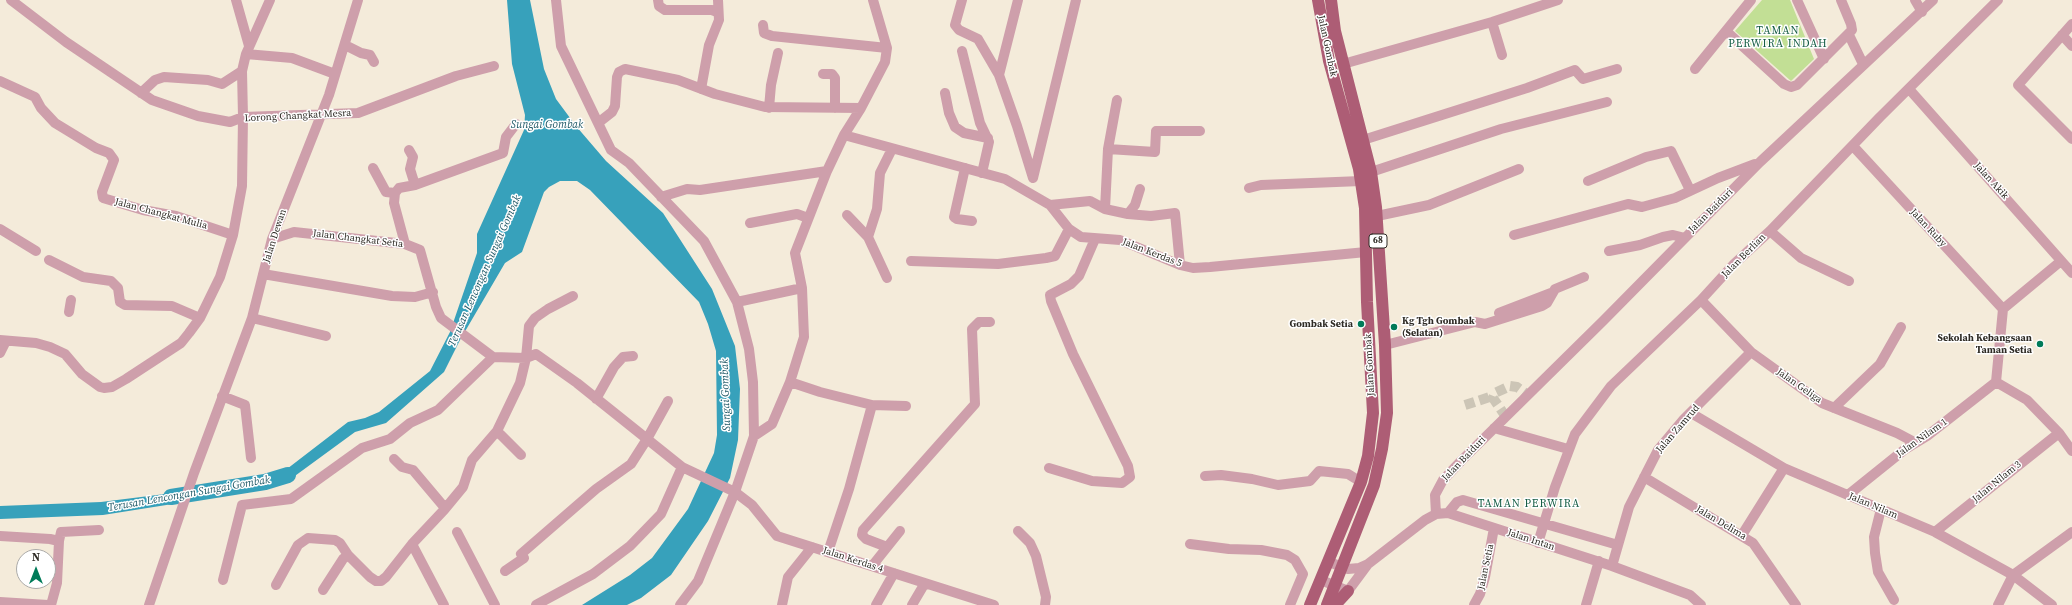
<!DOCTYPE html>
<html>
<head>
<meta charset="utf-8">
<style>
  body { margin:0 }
  #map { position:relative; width:2072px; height:605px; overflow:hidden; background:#f4ebda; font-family:"Source Serif 4",serif }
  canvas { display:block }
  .north { position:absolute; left:16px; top:549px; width:40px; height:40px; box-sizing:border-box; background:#fff; border:1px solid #abaaa8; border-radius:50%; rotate:0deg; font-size:11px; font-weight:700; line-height:16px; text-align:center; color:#2e2b25 }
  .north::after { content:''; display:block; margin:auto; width:14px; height:18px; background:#007b59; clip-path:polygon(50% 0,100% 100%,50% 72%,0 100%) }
</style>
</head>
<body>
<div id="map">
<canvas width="2072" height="605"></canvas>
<div class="north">N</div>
</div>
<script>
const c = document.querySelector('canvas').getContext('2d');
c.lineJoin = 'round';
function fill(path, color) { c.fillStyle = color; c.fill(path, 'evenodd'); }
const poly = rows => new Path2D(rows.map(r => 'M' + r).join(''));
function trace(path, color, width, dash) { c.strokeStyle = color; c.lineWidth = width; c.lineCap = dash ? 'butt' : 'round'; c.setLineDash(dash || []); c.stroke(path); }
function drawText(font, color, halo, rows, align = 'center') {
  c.font = font + ' "Source Serif 4",serif'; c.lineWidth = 3; c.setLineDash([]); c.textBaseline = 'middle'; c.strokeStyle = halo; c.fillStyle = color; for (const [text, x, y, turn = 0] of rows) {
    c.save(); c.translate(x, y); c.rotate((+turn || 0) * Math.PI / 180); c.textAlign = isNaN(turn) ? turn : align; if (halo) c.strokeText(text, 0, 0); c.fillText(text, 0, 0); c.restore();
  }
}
fill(poly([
  [1762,0,1790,0,1814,59,1791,81,1735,31]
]), '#c2df95');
fill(poly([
  [507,0,530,0,544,69,556,99,576,126,606,161,663,213,712,289,735,346,740,389,738,440,730,478,708,521,671,575,641,598,627,605,582,605,630,575,652,558,688,509,714,453,717,435,716,351,708,324,699,302,590,190,577,181,560,181,549,187,544,192,522,252,505,263,460,340,444,372,386,423,355,432,288,481,268,485,266,478,283,472,348,422,365,418,379,412,430,371,450,332,477,253,477,234,524,130,525,115,512,64],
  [181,492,179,503,103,515,0,519,0,506,101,502]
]), '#37a1bb');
trace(poly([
  [171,497,265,482,288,475]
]), '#37a1bb', 16);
trace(poly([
  [1465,405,1493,396],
  [1506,417,1493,398,1495,393,1510,386,1517,387,1528,395]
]), '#ccc5b6', 10, [10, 5]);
trace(poly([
  [11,0,66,42,152,100,198,116,230,122,243,117,358,113,456,76,494,66],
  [236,0,249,46],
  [556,0,561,46,611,150,629,163,704,241,737,302,749,349,753,382,754,436,735,492,698,581,680,605],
  [658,0,659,6,665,10,712,10,717,12],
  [962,0,955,25,959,30,978,39,999,75,1017,126,1033,178],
  [1797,0,1824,59],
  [1915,0,1922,12],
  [1492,22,1502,55],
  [2072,24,2018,85,2072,139],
  [763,25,764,33,772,36,887,48],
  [1726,31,1784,84,1791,87,1797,85,1852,30,1851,24,1841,0],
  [1849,35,1863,64],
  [2062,35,2072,46],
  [345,45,361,53,370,55,374,62],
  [962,51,980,123,989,142,982,173],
  [246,54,292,58,335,74],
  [1343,64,1492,22,1558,0],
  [1695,69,1751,0],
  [823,74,832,74,835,78,835,108],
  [999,75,1018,0],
  [0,81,35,97,41,108,55,123,96,148,109,153,114,160,102,192,103,198,143,210,176,216,233,235],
  [701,89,709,45,719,20,718,0],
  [1909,89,2072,273],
  [141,93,155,80,164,77,208,80,222,84,242,71],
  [945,93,949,113,955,127,964,133,988,138],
  [769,108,771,85,778,53],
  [598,123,612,112,615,106,617,77,619,72,625,69,678,80,715,94,765,107,861,108],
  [844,135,1005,179,1050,205,1069,229,1081,237,1120,240,1180,265,1193,268,1210,267,1366,252],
  [1363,140,1527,88,1575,70,1583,79,1617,69],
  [1853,146,2003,309],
  [1108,149,1155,152,1156,131,1200,131],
  [409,150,413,157,410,169,415,185],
  [373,168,386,192,395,193],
  [965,168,954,217,957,219,972,221],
  [1371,172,1501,129,1607,102],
  [1033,178,1076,0],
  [1588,181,1646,157,1671,151,1690,190],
  [1249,188,1261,185,1361,181],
  [661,197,687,189,700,190,827,171],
  [1050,205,1090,201,1105,209,1128,214,1135,205,1140,189],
  [1105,209,1108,149,1117,100],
  [1128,214,1151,216,1175,213,1180,265],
  [847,215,868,237],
  [1377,216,1429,205,1519,169],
  [750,223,797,214,808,218],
  [0,229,36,251],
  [1770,231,1801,258,1849,281],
  [1514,235,1628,204,1642,207,1675,198,1718,178,1755,164],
  [272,239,294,232,405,244,420,250,436,307,441,318,493,357,526,358,536,354,577,383,682,467,735,492,752,505,777,536,994,605],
  [405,244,394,203,395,193,399,188,415,185,503,153,506,137,516,124],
  [1609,251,1640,245,1663,237,1673,235,1685,238],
  [49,260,83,277,111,281,118,288,120,302,125,305,172,306,200,318],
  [911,261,998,264,1046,258,1055,256,1069,229],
  [263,274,392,296,415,297,433,292],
  [887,278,868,237,877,209,880,173,892,149],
  [1701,300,1751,352,1822,403,1897,433,1914,442],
  [737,302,802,288],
  [69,312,71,300],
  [1499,313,1551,293],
  [252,318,326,336],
  [0,340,36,343,50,347,65,354,82,374,100,387,104,388,112,387,126,379,181,343,189,333,200,318,220,277,233,235,242,186,243,117,242,71,246,54,270,0],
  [1385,345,1475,322,1485,324,1542,306,1547,303,1555,289,1584,277],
  [0,353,6,341],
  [790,382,820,392,872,405,906,406],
  [1996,382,2027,400,2059,433,2072,451],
  [222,396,245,405,251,458],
  [596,399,614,367,623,357,633,356],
  [1834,408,1880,364,1901,327],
  [1691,413,1784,468,1935,532,2013,575,2052,605],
  [1494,428,1568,449],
  [497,431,521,455],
  [754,436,772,424,790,382,804,337,802,288,795,253,827,171,844,135,861,108,885,62,887,48,873,0],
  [394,459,402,467,413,470,445,508],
  [1049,468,1092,481,1122,483,1130,477,1128,466,1073,354,1051,301,1050,295,1071,284,1079,276,1095,239],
  [1205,476,1221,475,1252,479,1278,485,1310,481,1319,471,1348,474,1361,482],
  [1644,477,1753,543,1796,605],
  [1848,495,1904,450,1927,436,1996,382,2003,309,2061,261],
  [1881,509,1874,537,1875,553,1878,572,1894,600],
  [1448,513,1457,502,1463,500,1618,545],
  [1436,514,1435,495,1443,480,1462,460,1603,321,1760,162,1933,0],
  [1018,531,1030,543,1036,556,1046,597,1045,605],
  [457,532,495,605],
  [1935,532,2059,433],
  [1742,535,1784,468],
  [0,536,50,539,59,541,57,583,51,605],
  [59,541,61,532,99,530],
  [1538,543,1555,487,1575,434,1611,386,1701,300,1733,265,1770,231,1880,117,1998,0],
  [412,544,444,605],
  [1190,544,1229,549,1261,550,1287,555,1295,560,1303,574,1290,605],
  [887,547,866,539,862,535,863,530,975,404,972,329,979,322,990,322],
  [828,552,849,489,872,405],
  [1329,562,1348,569,1359,568,1368,564,1425,520,1436,514,1448,513,1612,566,1690,595,1701,605],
  [872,566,900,531],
  [1612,566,1629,507,1658,450,1684,419,1751,352],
  [505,571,524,558,521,554,596,489,631,464,647,439,668,401],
  [223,580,242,505,291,499,362,448,390,439,410,423,438,410,493,357],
  [1321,580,1348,591,1368,564],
  [276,585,298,545,308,538,335,540,340,543,348,555],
  [323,590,343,559,348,555,370,577,376,581,381,581,386,577,412,544,444,510,463,487,472,460,497,431,520,383,526,358,529,326,535,318,548,309,573,296],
  [0,602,48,605],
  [149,605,194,473,252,318,272,239,329,95,358,0],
  [536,605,593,574,630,546,661,514,682,467],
  [782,605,788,577,812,547],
  [876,605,894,573],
  [912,605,925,583],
  [1474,605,1480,594,1485,577,1494,528],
  [1586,605,1599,561],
  [1998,605,2013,575,2072,532]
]), '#ce9fab', 10);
trace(poly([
  [1310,605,1361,482,1368,456,1373,413,1367,302,1365,208,1359,169,1329,61,1318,0],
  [1327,605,1374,485,1382,449,1387,413,1385,345,1376,207,1371,172,1335,31,1331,0],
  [1335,605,1348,591]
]), '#ad5d75', 12);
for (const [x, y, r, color] of [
  [1361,324,4,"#007b59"],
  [1394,327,4,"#007b59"],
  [2040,344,4,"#007b59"]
]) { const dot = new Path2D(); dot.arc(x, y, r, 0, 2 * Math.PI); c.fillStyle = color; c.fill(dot); trace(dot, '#fff', 1.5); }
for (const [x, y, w] of [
  [1378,241,18]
]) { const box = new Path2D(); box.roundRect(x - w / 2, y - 7, w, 14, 3); c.fillStyle = '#fff'; c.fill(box); trace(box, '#2e2b25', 1); }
drawText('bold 9px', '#2e2b25', null, [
  ["68",1378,241]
]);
drawText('10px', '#2e2b25', '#fff', [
  ["Jalan Gombak",1327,46,78],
  ["Lorong Changkat Mesra",298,116,-3],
  ["Jalan Akik",1991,181,48],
  ["Jalan Baiduri",1711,211,-45],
  ["Jalan Changkat Mulia",161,214,15],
  ["Jalan Ruby",1928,228,47],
  ["Jalan Dewan",275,236,-72],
  ["Jalan Changkat Setia",358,239,7],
  ["Jalan Kerdas 5",1152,253,21],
  ["Jalan Berlian",1744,256,-45],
  ["Jalan Gombak",1370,365,-93],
  ["Jalan Geliga",1799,386,35],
  ["Jalan Zamrud",1678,429,-49],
  ["Jalan Nilam 1",1922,438,-35],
  ["Jalan Baiduri",1464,459,-46],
  ["Jalan Nilam 3",1997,482,-39],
  ["Jalan Nilam",1873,506,23],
  ["Jalan Delima",1721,523,31],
  ["Jalan Intan",1531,540,18],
  ["Jalan Kerdas 4",853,560,18],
  ["Jalan Setia",1486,567,-78]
]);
drawText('bold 10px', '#2e2b25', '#fff', [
  ["Kg Tgh Gombak",1402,321,"left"],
  ["(Selatan)",1402,333,"left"],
  ["Gombak Setia",1353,324],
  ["Sekolah Kebangsaan",2032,338],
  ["Taman Setia",2032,350]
], 'right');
c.letterSpacing = '1px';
drawText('11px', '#165d45', '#fff', [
  ["TAMAN",1778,31],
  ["PERWIRA INDAH",1778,44],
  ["TAMAN PERWIRA",1529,504]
]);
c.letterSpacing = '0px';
drawText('italic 11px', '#1f5866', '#fff', [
  ["Sungai Gombak",547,125],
  ["Terusan Lencongan Sungai Gombak",485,271,-66],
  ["Sungai Gombak",726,395,-92],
  ["Terusan Lencongan Sungai Gombak",189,494,-10]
]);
</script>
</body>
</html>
